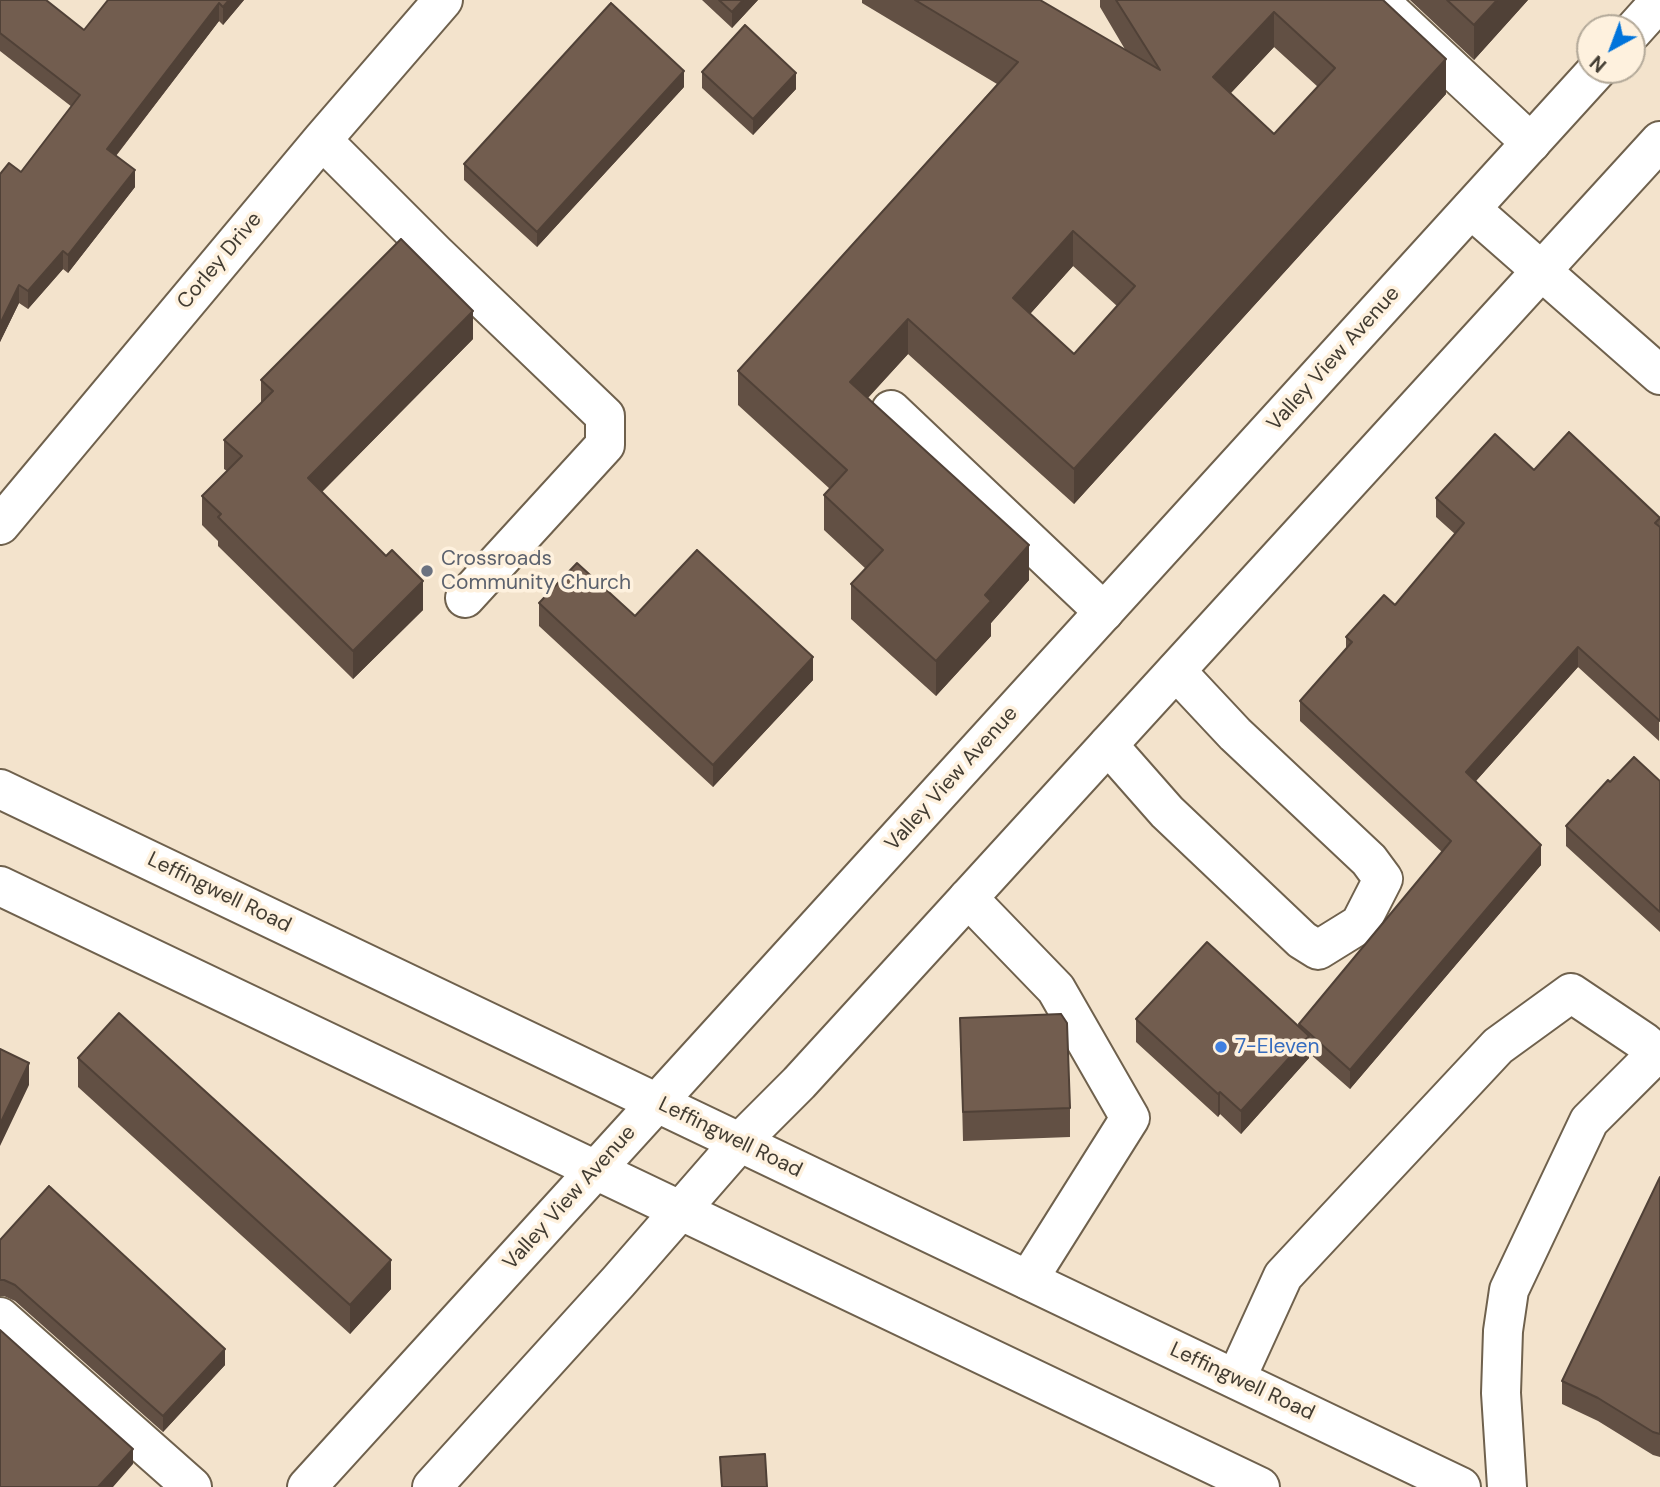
<!DOCTYPE html>
<html>
<head>
<meta charset="utf-8">
<style>
  body { margin:0 }
  #map { position:relative; width:1660px; height:1487px; overflow:hidden; background:#f3e3cc; font-family:"DM Sans",sans-serif }
  canvas { display:block }
  .north { position:absolute; left:1576px; top:14px; width:70px; height:70px; box-sizing:border-box; background:#fef1de; border:2px solid #b3a999; border-radius:50%; rotate:221deg; font-size:19px; font-weight:700; line-height:28px; text-align:center; color:#423c32 }
  .north::after { content:''; display:block; margin:auto; width:24px; height:32px; background:#0174db; clip-path:polygon(50% 0,100% 100%,50% 72%,0 100%) }
</style>
</head>
<body>
<div id="map">
<canvas width="1660" height="1487"></canvas>
<div class="north">N</div>
</div>
<script>
const c = document.querySelector('canvas').getContext('2d');
c.lineJoin = 'round';
const poly = rows => new Path2D(rows.map(r => 'M' + r).join(''));
function trace(path, color, width, dash) { c.strokeStyle = color; c.lineWidth = width; c.lineCap = dash ? 'butt' : 'round'; c.setLineDash(dash || []); c.stroke(path); }
function fill(path, color) { c.fillStyle = color; c.fill(path, 'evenodd'); }
function drawText(font, color, halo, rows, align = 'center') {
  c.font = font + ' "DM Sans",sans-serif'; c.lineWidth = 7; c.setLineDash([]); c.textBaseline = 'middle'; c.strokeStyle = halo; c.fillStyle = color; for (const [text, x, y, turn = 0] of rows) {
    c.save(); c.translate(x, y); c.rotate((+turn || 0) * Math.PI / 180); c.textAlign = isNaN(turn) ? turn : align; if (halo) c.strokeText(text, 0, 0); c.fillText(text, 0, 0); c.restore();
  }
}
const minor = poly([
  [1378,0,1531,143],
  [322,140,435,253,605,416,605,445,465,598],
  [1471,209,1660,375],
  [891,410,1104,612],
  [0,525,322,140,443,0],
  [1108,745,1167,812,1302,940,1318,950,1360,924,1383,879,1369,860,1235,734,1176,671],
  [968,898,1056,989,1130,1118,1028,1280],
  [0,1317,192,1487],
  [1236,1379,1283,1276,1498,1046,1571,993,1644,1042,1660,1056],
  [1507,1487,1501,1393,1503,1331,1509,1290,1589,1121,1657,1053]
]);
const major = poly([
  [1632,32,1660,1],
  [0,789,1461,1487],
  [0,886,1260,1487],
  [307,1487,1597,70],
  [432,1487,618,1282,740,1142,799,1083,1660,141]
]);
trace(minor, '#6f614d', 42);
trace(major, '#6f614d', 42);
trace(minor, '#fff', 38);
trace(major, '#fff', 38);
fill(poly([
  [0,0,84,30,108,0,244,0,223,25,219,21,116,156,135,187,68,273,63,269,28,309,19,303,0,342,0,174,21,172,72,107,0,51],
  [702,0,758,0,732,28],
  [862,0,1040,0,1126,51,1100,7,1100,0,1383,0,1446,94,1074,504,908,354,868,398,1029,580,991,623,991,636,936,696,851,619,851,584,866,569,824,530,824,495,830,489,738,405,738,371,997,84,862,3],
  [1274,47,1318,87,1274,134,1230,94],
  [1073,266,1117,306,1074,354,1030,314],
  [1410,0,1528,0,1474,60],
  [702,72,796,89,753,135,702,88],
  [684,87,537,247,464,180,464,164],
  [473,339,322,492,423,610,353,679,218,546,218,541,202,525,202,496,227,471,224,469,224,440,261,403,261,380],
  [1534,470,1660,518,1659,741,1578,667,1476,781,1541,865,1350,1089,1309,1053,1309,1058,1241,1134,1220,1114,1218,1117,1136,1042,1136,1019,1299,1026,1299,1024,1442,852,1300,721,1300,701,1346,649,1346,637,1395,605,1455,534,1436,517,1436,498],
  [539,603,635,616,813,680,713,787,539,626],
  [1660,781,1660,932,1566,846,1566,826,1610,782],
  [960,1018,1070,1108,1070,1137,963,1141],
  [78,1058,391,1289,350,1334,78,1087],
  [1660,1177,1660,1457,1653,1455,1598,1421,1562,1404,1562,1381],
  [0,1240,225,1365,163,1432,15,1301,4,1296,0,1296]
]), '#625044');
fill(poly([
  [229,0,244,0,223,25,223,7],
  [743,0,758,0,732,28,732,12],
  [1497,0,1528,0,1474,60,1474,25],
  [219,3,219,21,107,167,107,149],
  [1274,12,1274,47,1213,112,1213,77],
  [1446,59,1446,94,1074,504,1074,469],
  [684,71,684,87,537,247,537,232],
  [796,73,796,89,753,135,753,119],
  [135,170,135,187,68,273,68,255],
  [1073,231,1073,266,1013,333,1013,298],
  [63,251,63,269,28,309,28,291],
  [19,285,19,303,0,342,0,324],
  [473,311,473,339,308,506,308,478],
  [908,319,908,354,850,417,850,382],
  [1029,545,1029,580,991,623,991,636,936,696,936,661,985,595],
  [423,581,423,610,353,679,353,651],
  [1578,647,1578,667,1466,792,1466,772],
  [813,657,813,680,713,787,713,765],
  [1541,845,1541,865,1350,1089,1350,1070],
  [1309,1036,1309,1058,1241,1134,1241,1111],
  [29,1063,29,1085,0,1146,0,1124],
  [1220,1092,1220,1114,1218,1117,1218,1094],
  [391,1260,391,1289,350,1334,350,1305],
  [225,1349,225,1365,163,1432,163,1416],
  [133,1449,133,1464,113,1487,98,1487]
]), '#504137');
const building = poly([
  [0,0,46,0,84,30,108,0,229,0,223,7,219,3,107,149,135,170,68,255,63,251,28,291,19,285,0,324,0,174,9,163,21,172,80,95,0,33,0,0],
  [719,0,743,0,732,12,719,0],
  [915,0,1040,0,1160,70,1116,0,1383,0,1446,59,1074,469,908,319,850,382,1029,545,985,595,991,601,936,661,851,584,883,550,824,495,847,470,738,371,1018,62,915,0],
  [1274,12,1335,68,1274,134,1213,77,1274,12],
  [1073,231,1135,286,1074,354,1013,298,1073,231],
  [1447,0,1497,0,1474,25,1447,0],
  [611,3,684,71,537,232,464,164,611,3],
  [745,25,796,73,753,119,702,72,745,25],
  [401,239,473,311,308,478,386,556,392,550,423,581,353,651,218,517,221,514,202,496,242,456,224,440,273,391,261,380,401,239],
  [1569,432,1660,518,1655,523,1660,527,1660,721,1578,647,1466,772,1541,845,1350,1070,1299,1024,1451,841,1300,701,1352,642,1346,637,1384,595,1395,605,1464,523,1436,498,1495,434,1534,470,1569,432],
  [697,550,813,657,713,765,539,603,577,563,635,616,697,550],
  [1634,757,1660,781,1660,912,1566,826,1608,780,1610,782,1634,757],
  [1207,942,1309,1036,1241,1111,1220,1092,1218,1094,1136,1019,1207,942],
  [119,1013,391,1260,350,1305,78,1058,119,1013],
  [1061,1014,1067,1023,1070,1108,963,1112,960,1018,1061,1014],
  [0,1049,29,1063,0,1124,0,1049],
  [1660,1177,1660,1434,1653,1432,1598,1398,1562,1381,1660,1177],
  [49,1186,225,1349,163,1416,15,1285,4,1280,0,1280,0,1240,49,1186],
  [0,1330,133,1449,98,1487,0,1487,0,1330],
  [765,1454,767,1487,722,1487,720,1457,765,1454]
]);
fill(building, '#725d4f');
trace(building, '#504137', 2);
for (const [x, y, r, color] of [
  [427,571,7,"#6b7280"],
  [1221,1047,7,"#3f7fe0"]
]) { const dot = new Path2D(); dot.arc(x, y, r, 0, 2 * Math.PI); c.fillStyle = color; c.fill(dot); trace(dot, '#fef1de', 2.5); }
drawText('21px', '#423c32', '#fef1de', [
  ["Corley Drive",220,261,-50],
  ["Valley View Avenue",1334,359,-48],
  ["Valley View Avenue",952,779,-48],
  ["Leffingwell Road",219,893,26],
  ["Leffingwell Road",730,1138,26],
  ["Valley View Avenue",570,1198,-48],
  ["Leffingwell Road",1242,1382,25]
]);
drawText('21px', '#5b616d', '#fef1de', [
  ["Crossroads",441,559],
  ["Community Church",441,583]
], 'left');
drawText('21px', '#366cbe', '#fef1de', [
  ["7-Eleven",1235,1047]
], 'left');
</script>
</body>
</html>
